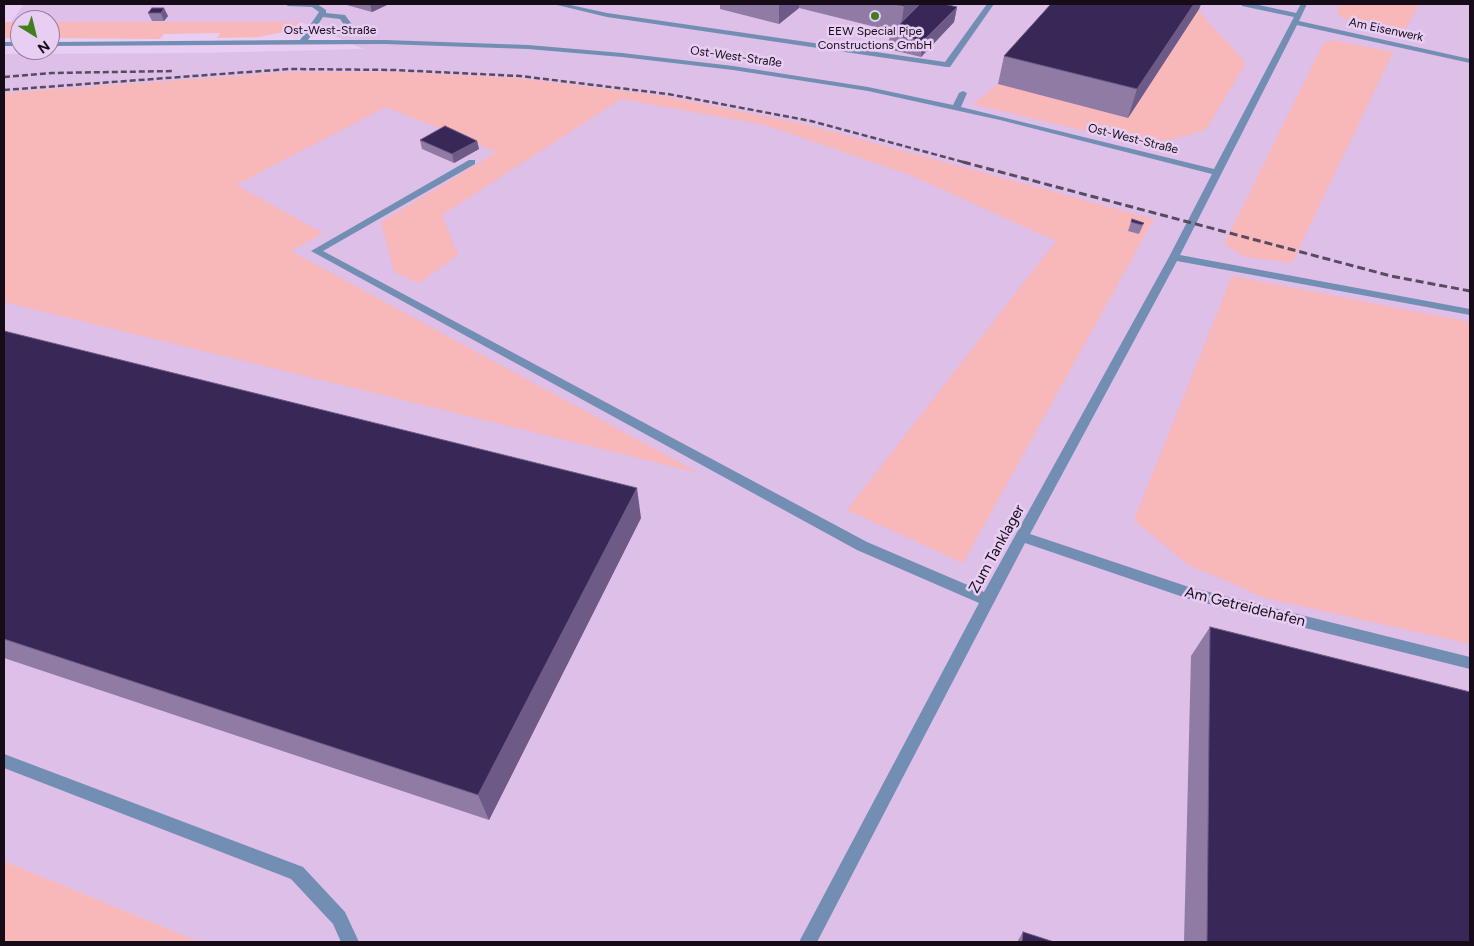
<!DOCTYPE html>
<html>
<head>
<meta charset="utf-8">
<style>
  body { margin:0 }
  #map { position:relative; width:1474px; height:946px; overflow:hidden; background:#e8cef2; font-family:Figtree,sans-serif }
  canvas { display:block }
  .frame { position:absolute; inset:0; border:5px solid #150c18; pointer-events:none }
  .north { position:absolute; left:10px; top:10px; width:50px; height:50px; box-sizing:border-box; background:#e8cef2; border:1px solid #94809b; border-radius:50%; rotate:144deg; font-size:14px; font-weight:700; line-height:20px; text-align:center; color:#150c18 }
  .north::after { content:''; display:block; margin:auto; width:18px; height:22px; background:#417f1e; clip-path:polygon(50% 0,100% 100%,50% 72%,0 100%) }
</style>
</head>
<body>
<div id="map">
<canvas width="1474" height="946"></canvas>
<div class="frame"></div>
<div class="north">N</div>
</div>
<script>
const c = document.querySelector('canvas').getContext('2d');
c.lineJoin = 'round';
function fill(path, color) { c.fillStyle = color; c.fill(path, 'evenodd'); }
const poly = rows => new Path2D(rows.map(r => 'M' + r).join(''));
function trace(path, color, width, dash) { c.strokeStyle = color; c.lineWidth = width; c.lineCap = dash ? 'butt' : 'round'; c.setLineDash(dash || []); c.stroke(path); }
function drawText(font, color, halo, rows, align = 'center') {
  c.font = font + ' Figtree,sans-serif'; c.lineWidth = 5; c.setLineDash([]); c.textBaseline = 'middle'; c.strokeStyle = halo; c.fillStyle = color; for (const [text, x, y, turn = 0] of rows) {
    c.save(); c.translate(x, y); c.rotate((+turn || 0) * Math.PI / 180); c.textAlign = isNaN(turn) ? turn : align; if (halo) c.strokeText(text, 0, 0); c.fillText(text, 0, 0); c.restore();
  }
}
fill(poly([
  [24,4,1470,4,1470,942,200,942,4,861,4,54,202,53,364,49,301,22,50,22,50,20,11,22]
]), '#ddbfe8');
fill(poly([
  [1340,4,1419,4,1404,32,1389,31,1362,26,1341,17,1337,12],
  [1199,9,1207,21,1242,58,1245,65,1207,128,1197,133,1164,141,1115,138,973,104,998,84,1128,118],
  [4,22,20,22,20,38,4,38],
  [50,22,301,22,288,31,260,37,217,38,220,33,164,34,160,39,50,38],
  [1332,40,1393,52,1292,263,1245,257,1224,244,1323,44],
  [289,72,392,72,517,78,664,96,808,125,1154,219,963,563,847,510,1056,241,910,175,765,125,621,99,442,215,458,255,419,283,394,272,381,222,497,152,386,107,236,185,323,233,291,251,699,473,4,302,4,93],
  [1232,276,1470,322,1470,644,1265,598,1187,564,1134,520],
  [4,861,200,942,4,942]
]), '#f8b7b9');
fill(poly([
  [285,4,317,4,326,10,326,13,345,15,354,27,347,29,340,19,323,17,308,40,385,40,528,45,622,53,733,66,868,87,953,105,959,93,963,91,967,93,961,107,1214,169,1294,17,1242,6,1242,4,1254,4,1296,13,1301,4,1307,4,1299,21,1470,59,1470,63,1297,25,1180,255,1470,309,1470,315,1177,261,1030,534,1189,587,1470,657,1470,669,1189,599,1025,543,817,942,799,942,979,603,857,550,311,251,469,160,475,160,475,164,323,251,867,542,984,592,1169,257,1212,174,1000,120,868,91,733,70,622,57,528,49,385,44,50,46,50,42,300,40,319,12,312,7,288,6,285,4],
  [553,4,566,4,607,13,945,62,987,4,994,4,950,67,947,67,607,17,553,4],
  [4,42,20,42,20,46,4,46,4,42],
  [4,754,303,867,345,912,359,942,341,942,333,924,291,879,4,768,4,754]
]), '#738eb3');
trace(poly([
  [4,77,52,73,174,71],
  [4,90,289,69,395,70,520,76,668,94,811,121,967,163]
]), '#594b5e', 2.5, [6, 3]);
trace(poly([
  [963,162,1391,276,1470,291]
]), '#594b5e', 3, [8, 4]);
fill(poly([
  [343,4,389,4,372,12],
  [720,4,944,4,957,7,954,22,921,57,888,49,890,34,892,31,799,8,779,24,720,9],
  [1051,4,1201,4,1199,9,1128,118,998,84,1004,56],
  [152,8,168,16,164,21,152,21,148,13],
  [420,140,477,141,479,149,454,163,422,149],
  [1131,222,1144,223,1139,234,1128,231],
  [4,331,641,518,489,820,4,658],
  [1210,627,1470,942,1184,942,1191,656],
  [1023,932,1054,942,1017,942]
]), '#907ba5');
fill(poly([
  [370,4,389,4,372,12],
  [779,4,799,4,799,8,779,24],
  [906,4,933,4,900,33,904,6],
  [1194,4,1201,4,1199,9,1128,118,1137,89],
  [957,7,954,22,921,57,923,41],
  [164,8,168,16,164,21,161,13],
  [477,141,479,149,454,163,452,154],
  [637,488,641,518,489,820,478,795]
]), '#6d5a86');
const building = poly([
  [894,4,906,4,904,6,894,4],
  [920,4,944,4,957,7,923,41,890,34,920,4],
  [1051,4,1194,4,1137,89,1004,56,1051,4],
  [152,8,164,8,161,13,148,13,152,8],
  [445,126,477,141,452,154,420,140,445,126],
  [1132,219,1144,223,1142,225,1131,222,1132,219],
  [4,331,637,488,478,795,4,639,4,331],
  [1210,627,1470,692,1470,942,1207,942,1210,627],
  [1023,932,1054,942,1022,942,1023,932]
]);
fill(building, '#382858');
trace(building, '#6d5a86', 1);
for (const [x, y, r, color] of [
  [875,16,5,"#417f1e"]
]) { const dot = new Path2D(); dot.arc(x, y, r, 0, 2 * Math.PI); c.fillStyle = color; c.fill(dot); trace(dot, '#e8cef2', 2); }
drawText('12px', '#150c18', '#e8cef2', [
  ["Ost-West-Straße",330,30],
  ["Am Eisenwerk",1386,30,12],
  ["Ost-West-Straße",736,57,8],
  ["Ost-West-Straße",1133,139,14]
]);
drawText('12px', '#150c18', '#e8cef2', [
  ["EEW Special Pipe",875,31],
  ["Constructions GmbH",875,45]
]);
drawText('15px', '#150c18', '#e8cef2', [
  ["Zum Tanklager",997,549,-61],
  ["Am Getreidehafen",1245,607,14]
]);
</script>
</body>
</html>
